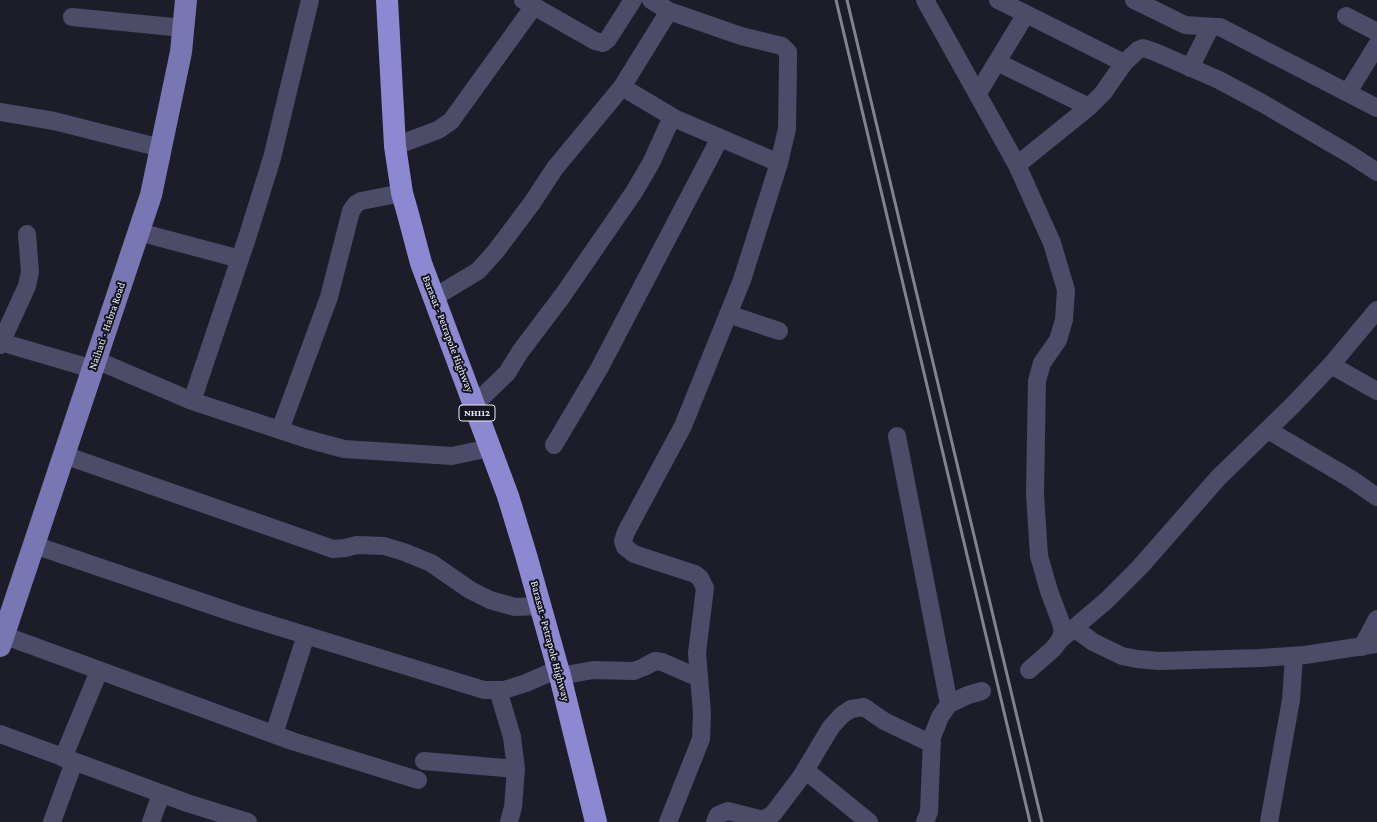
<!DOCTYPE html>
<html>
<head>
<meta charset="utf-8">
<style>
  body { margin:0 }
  canvas { display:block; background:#1d1d29 }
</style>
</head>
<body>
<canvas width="1377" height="822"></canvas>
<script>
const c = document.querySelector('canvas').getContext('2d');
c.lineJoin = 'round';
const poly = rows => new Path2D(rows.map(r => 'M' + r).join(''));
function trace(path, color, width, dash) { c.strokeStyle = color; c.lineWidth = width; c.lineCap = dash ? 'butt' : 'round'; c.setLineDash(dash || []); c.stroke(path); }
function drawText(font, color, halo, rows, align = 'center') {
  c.font = font + ' "Crimson Pro",serif'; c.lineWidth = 4; c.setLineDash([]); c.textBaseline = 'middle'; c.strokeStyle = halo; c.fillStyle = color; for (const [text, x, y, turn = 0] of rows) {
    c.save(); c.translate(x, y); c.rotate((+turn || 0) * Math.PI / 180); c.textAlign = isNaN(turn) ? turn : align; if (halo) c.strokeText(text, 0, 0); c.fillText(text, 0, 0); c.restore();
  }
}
trace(poly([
  [523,0,595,41,603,43,608,39,633,0],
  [651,0,669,11,741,36,782,46,788,52,788,63,787,129,779,163,742,280,683,426,626,532,623,541,625,547,634,554,695,574,700,578,705,588,697,653,702,713,701,739,668,822],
  [925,0,1017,165,1052,243,1066,290,1064,320,1058,340,1042,363,1037,381,1035,494,1039,556,1049,591,1061,623,1063,632,1060,640,1053,649,1029,670],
  [998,0,1124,63],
  [1134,0,1185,25,1214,27],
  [1346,16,1377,32],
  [72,17,183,28],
  [997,62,1089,107],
  [1190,68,1209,30,1214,27,1220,27,1377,108],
  [622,87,676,119,779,163],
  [1348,92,1377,45],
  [978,93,1026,14],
  [0,112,54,121,161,148],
  [395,146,438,130,451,121,534,6],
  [1017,165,1089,107,1103,93,1124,63,1138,50,1143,48,1155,52,1219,80,1262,103,1351,155,1377,172],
  [139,232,240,259],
  [433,298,478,271,496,251,532,203,555,168,622,87,669,11],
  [728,314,779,331],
  [0,342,93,369],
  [0,345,27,286,30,272,27,234],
  [96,360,192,401,307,439,344,449,452,456,490,448],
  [1331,365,1377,391],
  [192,401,248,235,272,158,310,0],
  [474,405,507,373,520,352,563,295,634,192,651,163,672,117],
  [280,430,329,297,351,211,356,204,361,201,402,193],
  [1268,430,1351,479,1377,497],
  [897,436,949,704],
  [554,445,599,369,720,138],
  [64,455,333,549,345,548,357,545,384,546,404,552,431,563,470,590,490,600,515,607,541,606],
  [34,545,237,614,484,690,504,690,526,683,558,669],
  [1074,628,1093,642,1122,656,1137,659,1159,661,1260,658,1305,655,1377,644],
  [3,635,292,741,418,780],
  [1060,640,1107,600,1140,567,1218,478,1293,405,1331,365,1377,310],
  [1362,647,1377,619],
  [560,676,593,670,634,671,644,667,655,661,662,662,699,678],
  [498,690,512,737,516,769,513,807,509,822],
  [0,734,187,803,248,822],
  [274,734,306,635],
  [63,758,99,671],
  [424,761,516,769],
  [805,770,869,822],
  [52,822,74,762],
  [151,822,161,794],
  [715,822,718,815,728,811,763,820,773,814,801,777,831,727,842,715,851,709,864,707,884,721,932,744],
  [925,822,929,812,932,737,940,717,949,704,968,695,982,691],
  [1269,822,1291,700,1294,656]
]), '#4c4b68', 18);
trace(poly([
  [0,646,151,195,181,52,186,0]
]), '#7977b3', 22);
trace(poly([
  [387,0,395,146,402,193,408,214,421,263,508,496,526,555,560,676,596,822]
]), '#8c88d1', 22);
trace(poly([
  [836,0,1030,822],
  [847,0,1042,822]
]), '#83838d', 3);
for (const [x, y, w] of [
  [477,413,36]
]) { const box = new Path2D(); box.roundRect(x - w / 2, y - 8, w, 16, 3); c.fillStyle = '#14141f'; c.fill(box); trace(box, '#ededf6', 1); }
drawText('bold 10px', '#ededf6', null, [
  ["NH112",477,413]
]);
drawText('11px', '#ededf6', '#14141f', [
  ["Naihati - Habra Road",107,326,-71],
  ["Barasat - Petrapole Highway",448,334,69],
  ["Barasat - Petrapole Highway",550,641,75]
]);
</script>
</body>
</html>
